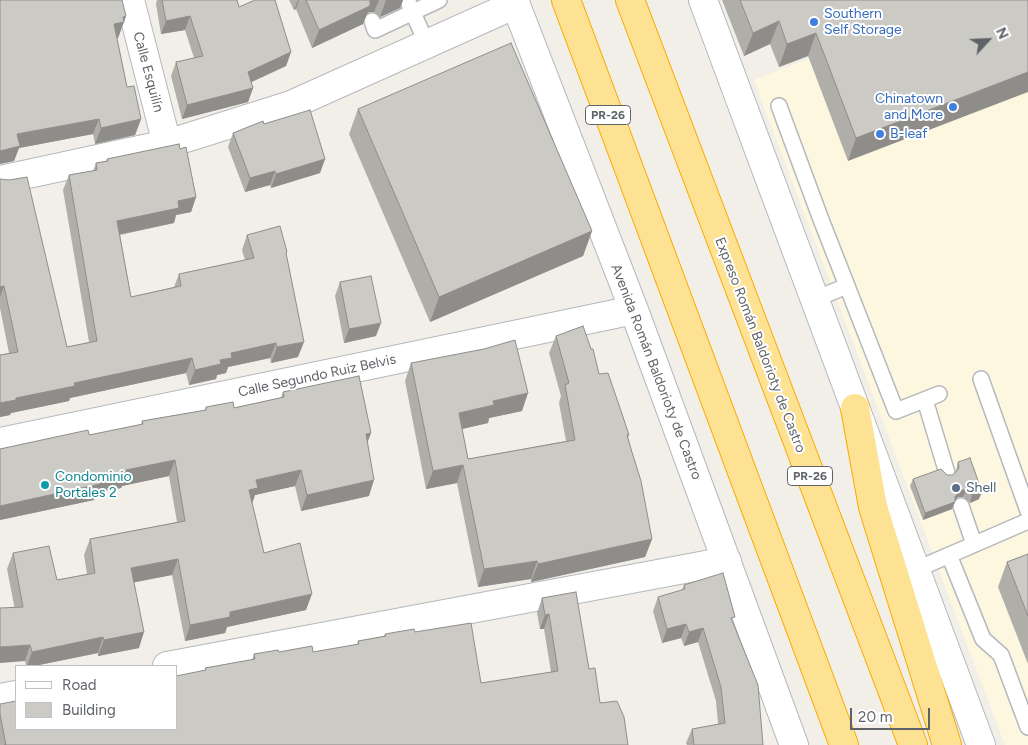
<!DOCTYPE html>
<html>
<head>
<meta charset="utf-8">
<style>
  body { margin:0 }
  #map { position:relative; width:1028px; height:745px; overflow:hidden; background:#f1efe8; font-family:Figtree,sans-serif }
  canvas { display:block }
  .legend { position:absolute; left:15px; top:665px; width:162px; height:65px; box-sizing:border-box; background:#fff; border:1px solid #bfc1c3; margin:0; padding:6px 9px; list-style:none; font-size:15px; color:#5f6368 }
  .legend li { display:flex; align-items:center; gap:10px; height:25px }
  .legend b { width:25px; border:1px solid #bfc1c3 }
  .north { position:absolute; left:963px; top:15px; width:50px; height:50px; -webkit-text-stroke:4px #fff; paint-order:stroke; rotate:65deg; font-size:14px; font-weight:700; line-height:20px; text-align:center; color:#5f6368 }
  .north::after { content:''; display:block; margin:auto; width:18px; height:22px; background:#5f6368; clip-path:polygon(50% 0,100% 100%,50% 72%,0 100%) }
  .scale { position:absolute; left:850px; top:708px; width:80px; height:22px; box-sizing:border-box; border:2px solid #5f6368; border-top:0; padding-left:6px; font-size:15px; line-height:18px; white-space:nowrap; color:#5f6368; -webkit-text-stroke:4px #fff; paint-order:stroke }
</style>
</head>
<body>
<div id="map">
<canvas width="1028" height="745"></canvas>
<ul class="legend">
<li><b style="height:6px;background:#fff"></b>Road</li>
<li><b style="height:14px;background:#cccac5"></b>Building</li>
</ul>
<div class="north">N</div>
<div class="scale">20 m</div>
</div>
<script>
const c = document.querySelector('canvas').getContext('2d');
c.lineJoin = 'round';
function fill(path, color) { c.fillStyle = color; c.fill(path, 'evenodd'); }
const poly = rows => new Path2D(rows.map(r => 'M' + r).join(''));
function trace(path, color, width, dash) { c.strokeStyle = color; c.lineWidth = width; c.lineCap = dash ? 'butt' : 'round'; c.setLineDash(dash || []); c.stroke(path); }
function drawText(font, color, halo, rows, align = 'center') {
  c.font = font + ' Figtree,sans-serif'; c.lineWidth = 4; c.setLineDash([]); c.textBaseline = 'middle'; c.strokeStyle = halo; c.fillStyle = color; for (const [text, x, y, turn = 0] of rows) {
    c.save(); c.translate(x, y); c.rotate((+turn || 0) * Math.PI / 180); c.textAlign = isNaN(turn) ? turn : align; if (halo) c.strokeText(text, 0, 0); c.fillText(text, 0, 0); c.restore();
  }
}
fill(poly([
  [959,0,1028,0,1028,745,1005,745,754,80]
]), '#fef7e0');
const service = poly([
  [409,4,427,44],
  [372,21,375,30,439,0],
  [779,106,820,217,896,411,939,394],
  [815,299,847,286],
  [981,379,1028,511],
  [925,400,947,473],
  [961,506,974,544],
  [949,555,983,639,1001,655,1028,727],
  [915,570,1028,521]
]);
const minor = poly([
  [130,0,167,144],
  [514,0,634,310,794,745],
  [703,0,981,745],
  [0,180,167,144,291,105,516,4],
  [0,442,634,310],
  [167,666,727,561],
  [0,698,16,695]
]);
const motorway = poly([
  [566,0,844,745],
  [630,0,913,745],
  [855,408,873,507,947,745]
]);
trace(service, '#b5b8bc', 18);
trace(minor, '#b5b8bc', 30);
trace(motorway, '#f9ab00', 30);
trace(service, '#fff', 15);
trace(minor, '#fff', 28);
trace(motorway, '#fde293', 28);
fill(poly([
  [157,0,237,0,239,7,291,52,286,66,251,82,253,88,248,102,182,119,171,76,176,62,194,58,185,30,161,34,156,4],
  [289,0,403,0,400,8,380,17,374,12,369,12,367,14,363,24,312,48,296,9,294,10],
  [722,0,1028,0,848,161,808,56,779,67,770,44,744,56],
  [126,16,118,38,117,38,127,87,141,119,135,135,95,144,93,134,19,148,14,161,0,164],
  [358,109,592,231,583,256,430,322,349,134],
  [264,124,325,159,320,173,271,188,270,185,245,192,228,147,233,133],
  [107,159,196,197,191,212,176,215,174,223,120,235,131,297,174,287,179,274,245,260,242,250,247,235,287,252,286,255,298,357,271,363,270,358,228,367,226,373,217,375,216,379,189,385,186,373,70,398,69,401,11,413,10,415,0,417,0,355,9,353,0,308,0,179,67,347,89,342,63,190,69,175,93,171,96,163,106,161],
  [340,282,376,336,344,343,335,296],
  [556,336,599,374,629,435,628,438,652,539,645,557,531,582,531,579,478,587,457,483,426,489,405,381,411,363,522,411,489,418,488,423,462,429,468,459,566,441,559,403,561,396,549,353],
  [283,392,368,444,369,496,301,511,295,486,255,495,252,503,264,553,306,610,227,627,225,633,185,641,172,575,134,582,139,648,98,656,98,653,34,666,26,666,7,569,13,553,57,580,87,574,84,555,90,539,177,522,169,476,122,486,121,488,97,493,94,500,0,520,0,449,89,435,141,425,142,421,205,410,206,407,234,408,281,398],
  [958,462,979,499,970,503,963,497,958,497,955,501,952,509,923,520,910,486,913,479,953,475,956,471],
  [1028,554,1028,664,998,587,1007,562],
  [684,585,733,623,763,745,687,745,686,743,692,729,718,724,716,701,698,642,684,646,681,638,662,643,653,611,658,597,682,590],
  [542,598,589,669,600,703,628,745,0,745,0,714,16,729,205,670,205,668,252,660,254,654,279,652,313,652,357,645,358,641,384,636,385,634,415,632,481,683,551,672,544,629,540,629,537,613]
]), '#afaea9');
fill(poly([
  [298,0,299,0,296,9,294,10],
  [370,0,379,0,374,12,369,12,367,14,363,24,312,48,319,30],
  [386,0,403,0,400,8,380,17],
  [126,16,118,38,109,39,114,24,123,17],
  [190,16,185,30,161,34,166,21],
  [779,21,770,44,744,56,753,33],
  [816,33,808,56,779,67,787,44],
  [291,52,286,66,243,86,248,72],
  [1028,72,1028,92,848,161,856,138],
  [253,88,248,102,182,119,187,105],
  [99,119,93,134,19,148,14,161,0,164,0,151,17,134],
  [141,119,135,135,95,144,101,128],
  [325,159,320,173,271,188,276,174],
  [275,171,270,185,245,192,250,178],
  [196,197,191,212,176,215,174,223,112,236,117,221,178,201],
  [592,231,583,256,430,322,439,297],
  [4,286,0,297,0,287],
  [381,323,376,336,344,343,349,329],
  [304,342,298,357,271,363,277,347],
  [276,343,270,358,228,367,226,373,217,375,216,379,189,385,195,370,231,353],
  [192,358,186,373,70,398,69,401,11,413,10,415,0,417,0,403,16,398,74,383],
  [528,393,522,411,489,418,488,423,453,431,459,413,493,401],
  [371,433,365,449,366,434],
  [175,460,169,476,122,486,121,488,97,493,94,500,0,520,0,506,126,470],
  [463,465,457,483,426,489,433,471],
  [301,470,295,486,255,495,252,504,249,490,256,480],
  [374,480,369,496,301,511,307,495],
  [960,490,966,490,963,497,958,497,953,502,955,502,952,509,923,520,925,513,955,497],
  [982,492,979,499,970,503,972,495],
  [652,539,645,557,531,582,538,564],
  [178,559,172,575,126,584,131,568],
  [537,561,531,579,478,587,484,569],
  [312,594,306,610,227,627,225,633,185,641,190,625,230,612],
  [549,614,544,629,540,629,545,615],
  [686,624,681,638,662,643,667,629],
  [703,628,698,642,684,646,689,632],
  [144,632,139,648,98,656,104,640],
  [103,637,98,653,34,666,27,666,32,652],
  [30,645,25,661,0,663,0,647]
]), '#8f8d8a');
const building = poly([
  [0,0,122,0,126,16,123,17,124,22,114,24,127,87,134,86,141,119,101,128,99,119,17,134,20,146,0,151,0,0],
  [162,0,237,0,239,7,255,0,275,0,291,52,248,72,253,88,187,105,176,62,203,56,190,16,166,21,162,0],
  [306,0,370,0,370,6,319,30,306,0],
  [740,0,1028,0,1028,72,856,138,816,33,787,44,779,21,753,33,740,0],
  [511,43,592,231,439,297,358,109,511,43],
  [310,110,325,159,276,174,275,171,250,178,233,133,263,121,264,124,310,110],
  [179,144,180,149,186,147,196,197,178,201,179,208,117,221,131,297,181,286,179,274,254,258,247,235,280,226,287,252,286,253,304,342,277,347,276,343,231,353,232,358,220,360,221,364,195,370,192,358,74,383,75,386,16,398,16,400,0,403,0,355,18,352,4,286,0,287,0,179,9,180,27,177,67,347,97,341,69,175,97,170,96,163,108,161,107,159,179,144],
  [371,276,381,323,349,329,340,282,371,276],
  [583,326,591,349,593,349,599,374,608,373,620,408,629,435,627,435,631,449,641,481,652,539,538,564,537,561,484,569,463,465,433,471,411,363,484,349,515,340,528,393,493,401,494,405,459,413,468,459,575,440,565,385,569,383,556,336,583,326],
  [359,376,371,433,366,434,374,480,307,495,301,470,256,480,258,488,249,490,264,553,300,543,312,594,230,612,230,617,190,625,178,559,131,568,144,632,104,640,103,637,32,652,30,645,0,647,0,608,23,607,13,553,49,546,57,580,95,573,90,539,185,521,175,460,126,470,127,472,99,478,100,484,0,506,0,449,88,430,89,435,143,424,142,421,206,410,206,407,233,402,234,408,284,397,283,392,359,376],
  [970,458,982,492,972,495,966,490,960,490,955,497,955,502,925,513,913,479,941,469,947,475,953,475,959,468,958,462,970,458],
  [1028,554,1028,616,1007,562,1028,554],
  [723,573,735,617,731,618,758,685,763,745,694,745,692,729,725,723,721,687,703,628,689,632,686,624,667,629,658,597,685,589,684,585,723,573],
  [576,592,589,669,595,668,600,703,617,701,624,717,628,745,4,745,6,745,0,714,0,704,16,701,16,729,176,729,176,676,206,670,205,668,255,659,254,654,278,650,279,652,312,646,313,652,359,644,358,641,386,636,385,634,414,629,415,632,471,623,481,683,558,671,549,614,545,615,542,598,576,592]
]);
fill(building, '#cccac5');
trace(building, '#8f8d8a', 1);
for (const [x, y, r, color] of [
  [814,22,5,"#3f7fe0"],
  [953,107,5,"#3f7fe0"],
  [880,134,5,"#3f7fe0"],
  [45,485,5,"#0f9aa8"],
  [956,488,5,"#5c6f8a"]
]) { const dot = new Path2D(); dot.arc(x, y, r, 0, 2 * Math.PI); c.fillStyle = color; c.fill(dot); trace(dot, '#fff', 2); }
for (const [x, y, w] of [
  [608,115,45],
  [810,476,45]
]) { const box = new Path2D(); box.roundRect(x - w / 2, y - 9.5, w, 19, 4); c.fillStyle = '#fff'; c.fill(box); trace(box, '#5f6368', 1); }
drawText('bold 12px', '#5f6368', null, [
  ["PR-26",608,115],
  ["PR-26",810,476]
]);
drawText('14px', '#366cbe', '#fff', [
  ["Southern",824,14],
  ["Self Storage",824,30],
  ["Chinatown",943,99,"right"],
  ["and More",943,115,"right"],
  ["B-leaf",890,134]
], 'left');
drawText('14px', '#5f6368', '#fff', [
  ["Calle Esquilín",148,72,75],
  ["Expreso Román Baldorioty de Castro",760,345,69],
  ["Avenida Román Baldorioty de Castro",656,372,69],
  ["Calle Segundo Ruiz Belvis",317,376,-12]
]);
drawText('14px', '#0d838f', '#fff', [
  ["Condominio",55,477],
  ["Portales 2",55,493]
], 'left');
drawText('14px', '#4e5e75', '#fff', [
  ["Shell",966,488]
], 'left');
</script>
</body>
</html>
